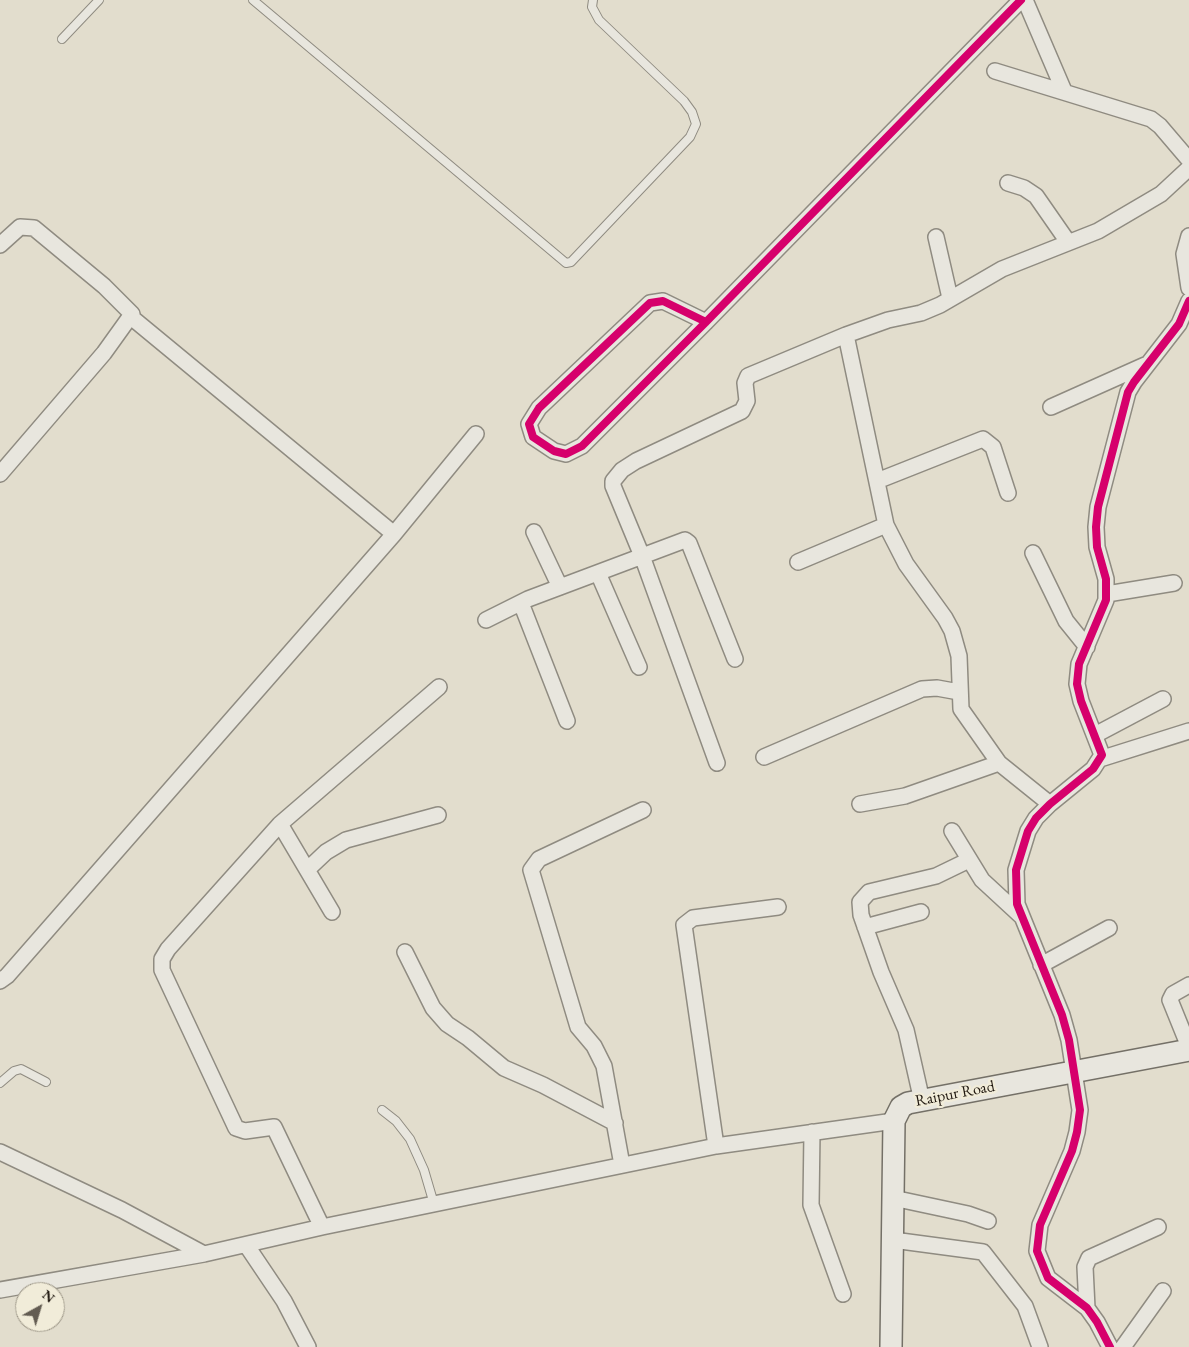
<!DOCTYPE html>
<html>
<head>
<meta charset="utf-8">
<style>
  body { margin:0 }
  #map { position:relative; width:1189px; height:1347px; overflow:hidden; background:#e2ddcd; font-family:"EB Garamond",serif }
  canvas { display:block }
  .north { position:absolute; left:15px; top:1282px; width:50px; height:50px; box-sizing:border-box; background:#f1ecd9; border:1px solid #9d9788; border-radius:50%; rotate:39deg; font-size:14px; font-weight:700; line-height:20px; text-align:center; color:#1f170f }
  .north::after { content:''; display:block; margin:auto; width:18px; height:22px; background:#635c52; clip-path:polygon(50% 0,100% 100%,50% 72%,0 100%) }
</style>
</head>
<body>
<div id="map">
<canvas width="1189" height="1347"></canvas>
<div class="north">N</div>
</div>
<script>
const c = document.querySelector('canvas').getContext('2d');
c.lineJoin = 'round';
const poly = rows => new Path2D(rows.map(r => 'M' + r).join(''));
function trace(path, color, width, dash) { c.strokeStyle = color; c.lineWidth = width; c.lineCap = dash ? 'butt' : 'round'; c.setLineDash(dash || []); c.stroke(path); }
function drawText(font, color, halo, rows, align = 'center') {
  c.font = font + ' "EB Garamond",serif'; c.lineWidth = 4.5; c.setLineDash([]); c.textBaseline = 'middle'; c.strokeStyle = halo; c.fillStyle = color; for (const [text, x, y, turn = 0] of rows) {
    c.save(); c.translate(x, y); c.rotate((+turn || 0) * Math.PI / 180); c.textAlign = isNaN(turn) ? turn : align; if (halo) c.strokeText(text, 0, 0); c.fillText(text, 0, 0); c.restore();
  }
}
const lane = poly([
  [253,0,566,263,571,262,690,137,696,124,692,112,684,101,599,20,592,7,593,0],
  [62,39,99,0],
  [0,1083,14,1071,21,1069,46,1082],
  [382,1110,396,1121,410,1139,424,1170,434,1204]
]);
const street = poly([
  [1025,0,1064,91],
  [995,71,1151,119,1160,126,1189,160],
  [1008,183,1024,188,1036,196,1068,242],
  [1189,236,1184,254,1189,288],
  [936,237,950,298],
  [0,245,20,227,34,228,104,286,132,314,104,353,0,474],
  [131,317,394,534],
  [706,322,663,301,650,303,539,408,529,424,533,437,554,451,566,454,582,446,706,322,1021,0],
  [1051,407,1145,365],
  [877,481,983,439,993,447,1008,493],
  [534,532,560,587],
  [1033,553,1066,621,1087,647],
  [798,562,886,525],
  [598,573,639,667],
  [1107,594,1174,583],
  [521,603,567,721],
  [486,620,528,599,685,540,689,543,735,659],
  [1095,735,1163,699],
  [764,757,922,689,937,688,959,692],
  [1100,759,1189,731],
  [717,763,642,556,613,486,613,481,622,470,636,461,742,411,747,401,745,383,748,376,846,335],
  [860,804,905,796,999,763],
  [1050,804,999,763,961,709,959,656,952,631,945,618,906,564,886,525,846,335,888,320,921,313,940,305,1002,269,1098,231,1161,194,1189,168],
  [280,824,332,912],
  [952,831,982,880,1021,916],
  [308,869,326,852,346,840,438,815],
  [865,927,921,912],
  [405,952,433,1008,447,1024,468,1038,504,1068,543,1085,615,1123],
  [1041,965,1109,928],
  [0,981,7,976,394,534,476,434],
  [1189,985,1173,994,1170,1000,1189,1047],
  [922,1101,906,1030,881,972,861,915,860,902,869,892,936,876,969,860],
  [812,1132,811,1205,843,1294],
  [716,1146,684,925,693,918,778,907],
  [0,1152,122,1210,204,1254],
  [622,1165,604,1066,594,1046,578,1027,531,870,539,859,643,810],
  [893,1198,968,1214,988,1221],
  [322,1227,274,1127,245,1131,236,1128,162,970,162,959,168,949,280,824,439,687],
  [893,1240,983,1252,1025,1306,1040,1347],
  [247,1246,284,1301,308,1347],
  [0,1290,204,1254,322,1227,716,1146,894,1121],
  [1087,1308,1085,1267,1089,1258,1158,1227],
  [1110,1347,1097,1322,1087,1308,1048,1278,1037,1251,1040,1225,1072,1151,1077,1132,1080,1110,1069,1040,1062,1015,1017,904,1016,870,1028,831,1036,818,1050,804,1093,769,1102,755,1081,701,1077,684,1079,664,1106,600,1106,579,1097,547,1096,527,1098,507,1128,392,1134,382,1179,324,1189,301],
  [1123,1347,1163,1291]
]);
const secondary = poly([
  [891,1347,894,1121,901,1107,908,1103,1189,1050]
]);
trace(lane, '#8f8b81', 10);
trace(street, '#8f8b81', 18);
trace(secondary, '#747067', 24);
trace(lane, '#e8e6de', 8);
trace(street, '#e8e6de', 15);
trace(secondary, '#e8e6de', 21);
trace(poly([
  [706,322,663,301,650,303,539,408,529,424,533,437,554,451,566,454,582,446,706,322,1021,0],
  [1110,1347,1097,1322,1087,1308,1048,1278,1037,1251,1040,1225,1072,1151,1077,1132,1080,1110,1069,1040,1062,1015,1017,904,1016,870,1028,831,1036,818,1050,804,1093,769,1102,755,1081,701,1077,684,1079,664,1106,600,1106,579,1097,547,1096,527,1098,507,1128,392,1134,382,1179,324,1189,301]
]), '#d6006c', 8);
drawText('16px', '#1f170f', '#f1ecd9', [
  ["Raipur Road",955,1094,-11]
]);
</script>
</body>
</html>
